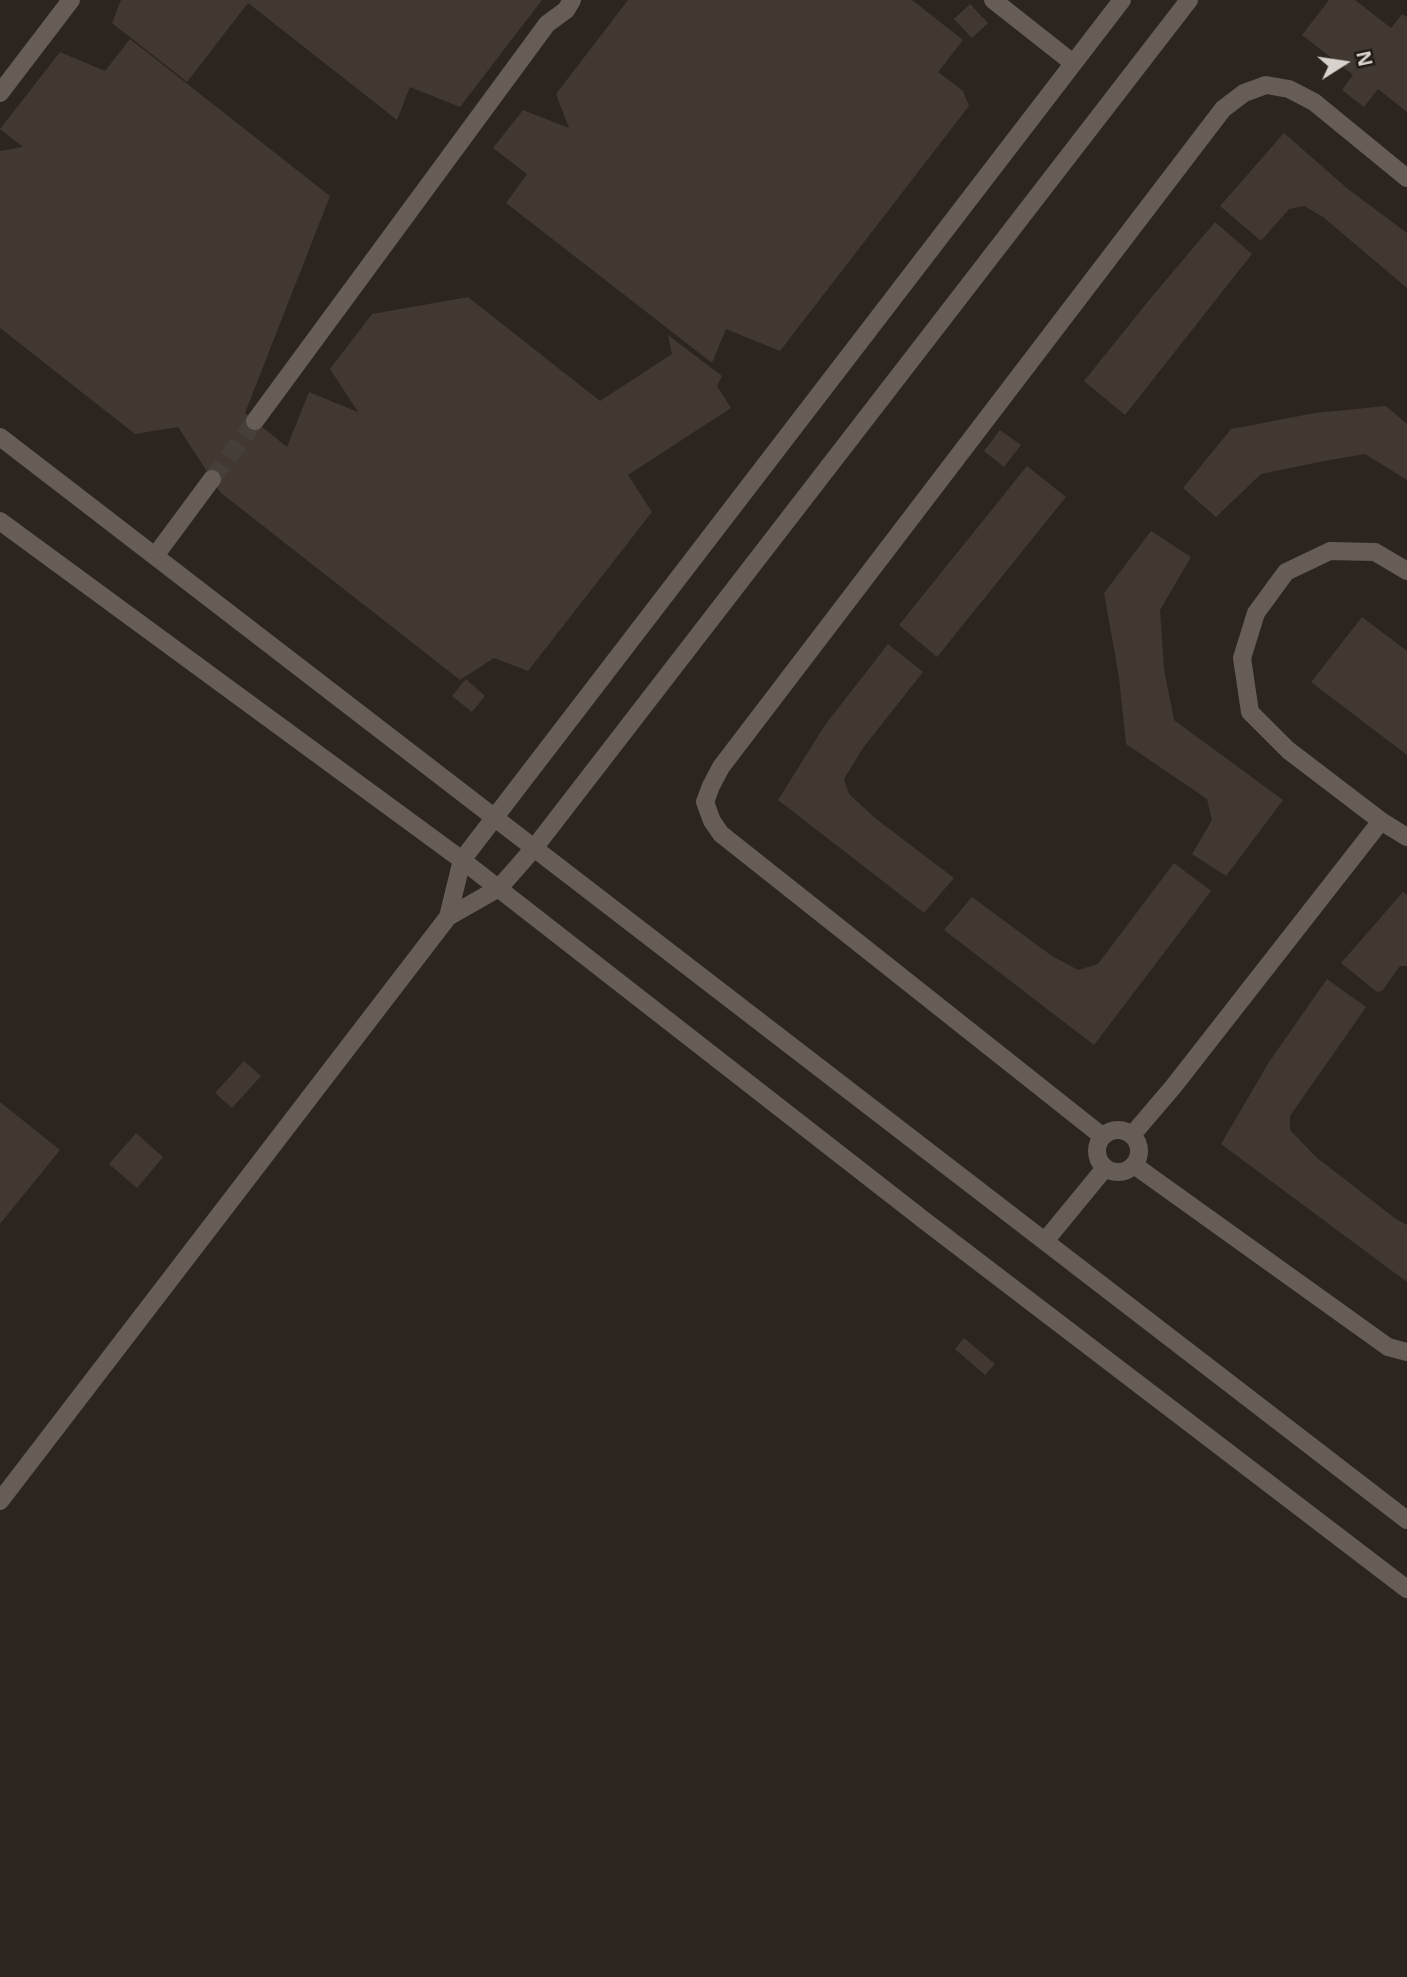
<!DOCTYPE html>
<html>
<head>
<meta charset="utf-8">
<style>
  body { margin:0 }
  #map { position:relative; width:1407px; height:1977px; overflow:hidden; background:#2c241e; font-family:"Open Sans",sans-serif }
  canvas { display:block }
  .north { position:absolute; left:1309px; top:28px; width:70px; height:70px; -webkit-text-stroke:5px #221b15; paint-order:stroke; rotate:78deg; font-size:19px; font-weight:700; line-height:28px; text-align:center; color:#d7d2cd }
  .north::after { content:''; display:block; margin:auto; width:24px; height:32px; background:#d7d2cd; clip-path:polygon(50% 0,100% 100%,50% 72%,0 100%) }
</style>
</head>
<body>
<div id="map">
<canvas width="1407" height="1977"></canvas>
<div class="north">N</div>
</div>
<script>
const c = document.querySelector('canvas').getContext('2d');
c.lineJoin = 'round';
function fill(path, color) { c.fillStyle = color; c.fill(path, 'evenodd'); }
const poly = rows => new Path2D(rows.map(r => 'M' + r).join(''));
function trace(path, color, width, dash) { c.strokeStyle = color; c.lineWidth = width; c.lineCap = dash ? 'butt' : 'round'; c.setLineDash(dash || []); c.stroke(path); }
fill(poly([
  [121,0,542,0,460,107,410,87,397,120,248,3,187,82,112,23],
  [628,0,912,0,963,40,938,72,963,91,969,106,780,351,726,329,712,363,506,203,527,174,493,148,523,110,569,128,556,94],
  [1329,0,1355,0,1391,28,1402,14,1407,17,1407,112,1378,89,1364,107,1342,90,1353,75,1302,35],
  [970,4,988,23,972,38,954,19],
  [130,39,330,196,245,413,287,447,309,392,358,412,330,369,372,314,468,297,600,401,672,354,668,335,722,376,717,386,731,408,628,475,652,512,528,671,494,658,460,680,221,493,178,427,135,434,0,328,0,151,23,147,0,129,60,52,105,71],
  [1284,133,1348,189,1407,233,1407,288,1323,217,1304,206,1289,209,1261,241,1220,206],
  [1215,222,1252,254,1125,415,1084,381,1150,299],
  [1386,406,1407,424,1407,480,1365,454,1324,461,1261,474,1216,517,1183,488,1231,429,1315,413],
  [1000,430,1021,445,1004,467,984,451],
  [1027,466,1066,497,937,657,899,625],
  [1151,531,1191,557,1160,610,1164,669,1174,720,1283,800,1226,876,1192,854,1212,820,1207,799,1126,744,1119,677,1104,593],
  [1362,617,1407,651,1407,755,1311,682],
  [888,644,923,672,863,748,844,779,849,794,875,818,954,878,924,913,778,800,825,725],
  [466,679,485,696,472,712,452,696],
  [1174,863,1211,891,1094,1045,944,930,972,897,1052,956,1078,970,1098,964],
  [1403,892,1407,895,1407,966,1400,966,1382,991,1377,992,1341,963],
  [1327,979,1366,1007,1290,1116,1290,1130,1316,1157,1396,1219,1407,1225,1407,1282,1221,1144,1269,1062],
  [244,1061,261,1076,232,1108,215,1093],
  [0,1102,60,1150,0,1224],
  [136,1133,163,1157,137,1188,109,1164],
  [964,1338,995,1364,985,1375,955,1349]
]), '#403831');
trace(poly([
  [212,479,255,421]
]), '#463e38', 18, [18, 9]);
trace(poly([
  [993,0,1073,63],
  [0,93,71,0],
  [255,421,547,24,566,10,572,0],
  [0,437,1407,1520],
  [0,521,462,860,925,1221,1407,1589],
  [155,556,212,479],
  [1407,571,1375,552,1330,551,1286,572,1256,613,1242,658,1250,712,1288,750,1381,821,1407,837],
  [448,917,462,860,1122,0],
  '1097 1151a21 21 0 1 1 42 0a21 21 0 1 1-42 0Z',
  [1132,1135,1173,1087,1381,821],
  [1102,1136,721,834,712,821,705,802,711,786,721,767,1223,109,1244,93,1266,85,1289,89,1314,102,1407,178],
  [1134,1165,1388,1347,1407,1352],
  [1045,1241,1105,1168],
  [0,1501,448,917,499,888,535,847,1189,0]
]), '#665d56', 18);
</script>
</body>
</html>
